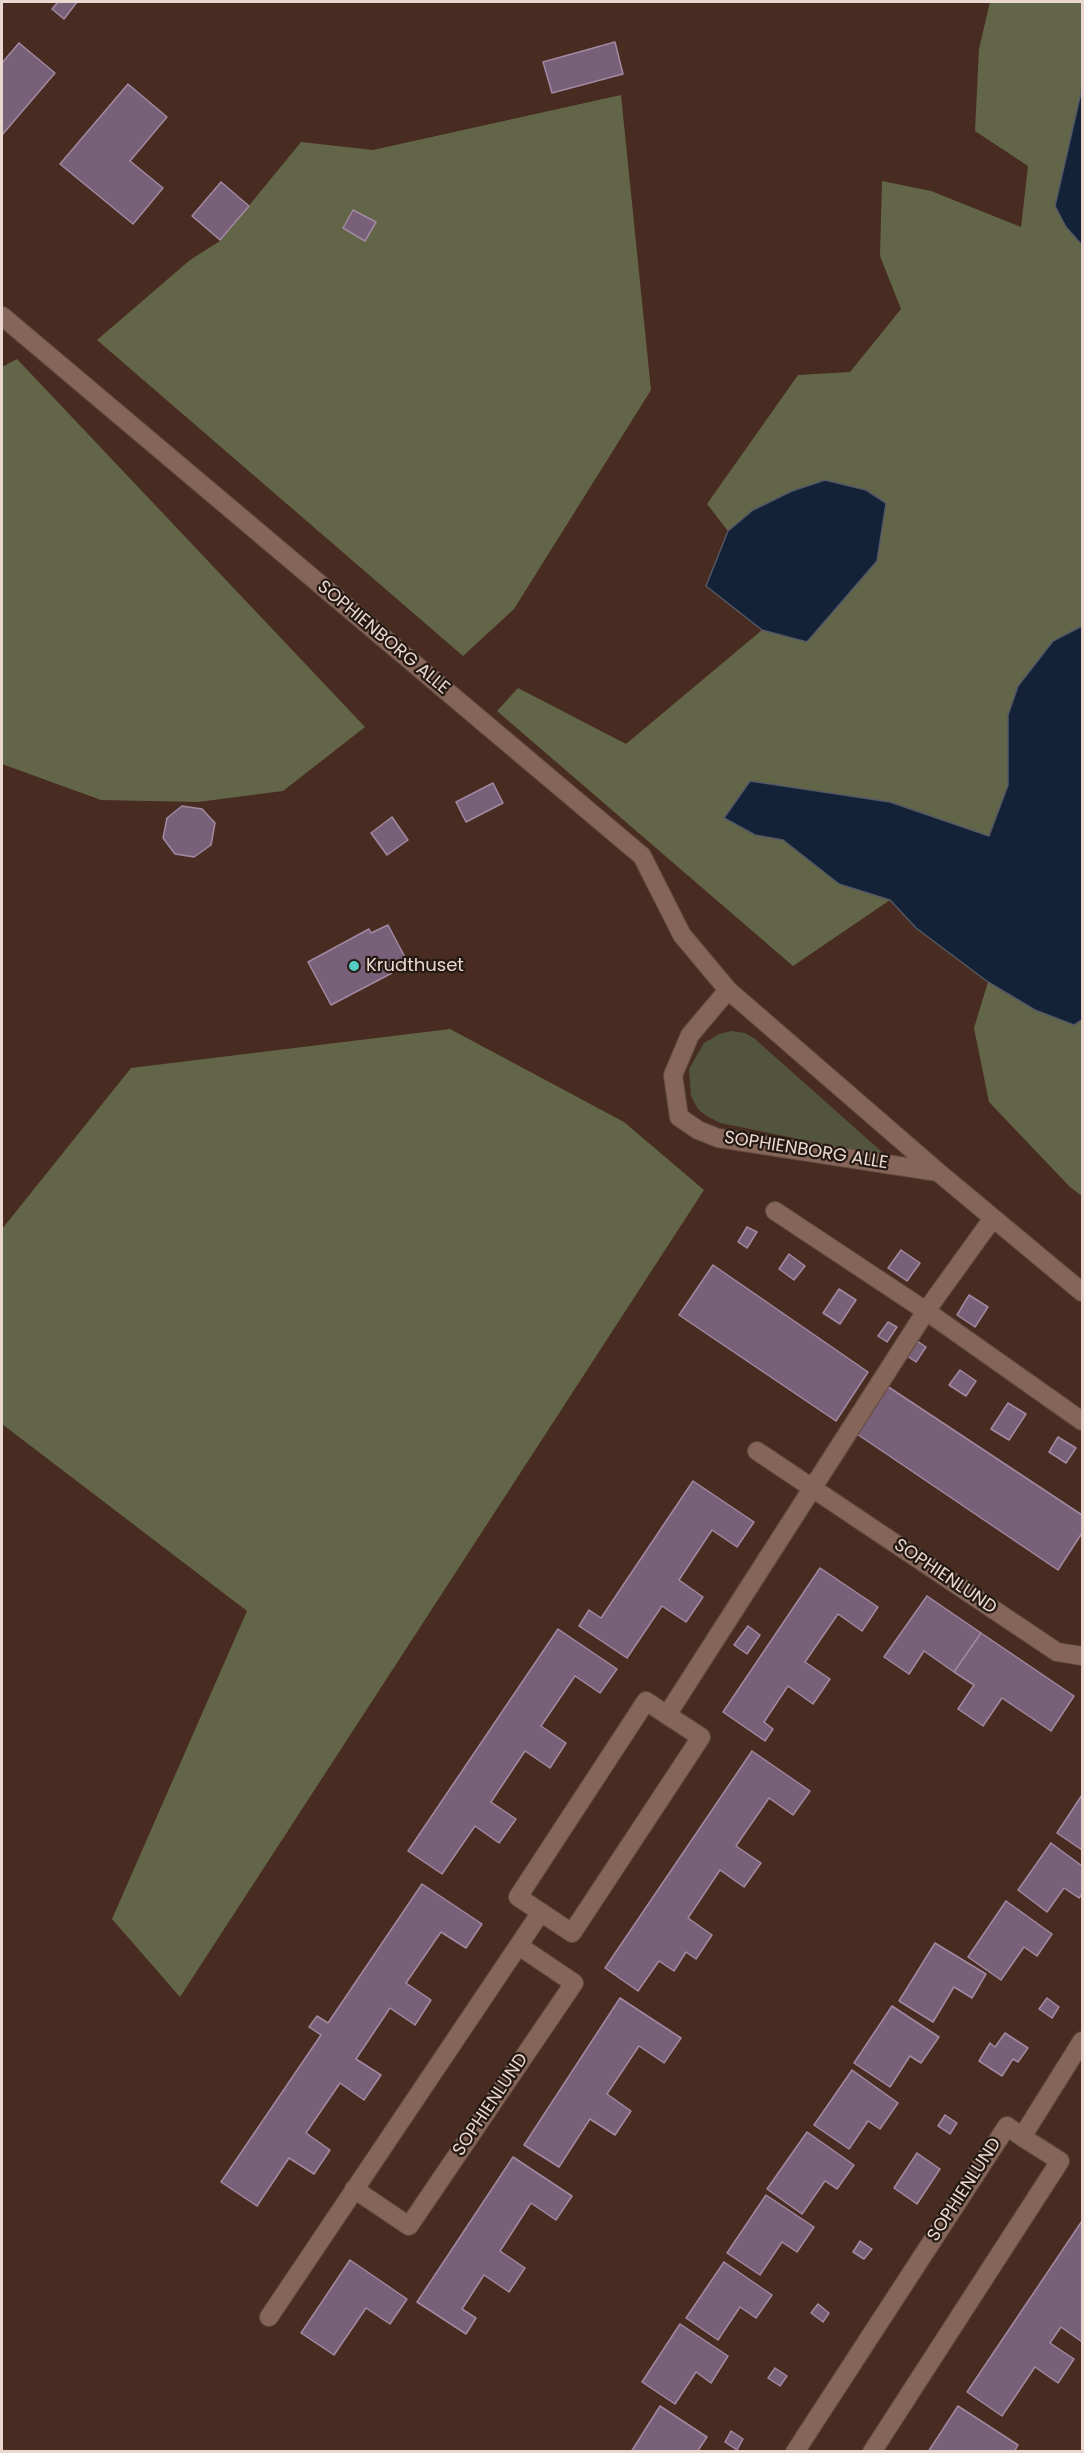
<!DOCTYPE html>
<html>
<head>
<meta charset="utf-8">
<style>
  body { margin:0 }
  #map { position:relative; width:1084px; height:2453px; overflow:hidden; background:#482c21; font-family:Poppins,sans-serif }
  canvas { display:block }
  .frame { position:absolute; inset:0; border:3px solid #ead8d0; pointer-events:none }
</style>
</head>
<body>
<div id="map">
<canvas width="1084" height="2453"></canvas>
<div class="frame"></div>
</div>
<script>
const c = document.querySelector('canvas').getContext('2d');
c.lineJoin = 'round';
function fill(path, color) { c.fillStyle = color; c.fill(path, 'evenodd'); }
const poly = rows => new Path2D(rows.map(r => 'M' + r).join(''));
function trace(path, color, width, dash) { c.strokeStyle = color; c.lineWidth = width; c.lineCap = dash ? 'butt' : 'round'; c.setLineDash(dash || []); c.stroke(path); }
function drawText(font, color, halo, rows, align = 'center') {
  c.font = font + ' Poppins,sans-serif'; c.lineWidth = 4.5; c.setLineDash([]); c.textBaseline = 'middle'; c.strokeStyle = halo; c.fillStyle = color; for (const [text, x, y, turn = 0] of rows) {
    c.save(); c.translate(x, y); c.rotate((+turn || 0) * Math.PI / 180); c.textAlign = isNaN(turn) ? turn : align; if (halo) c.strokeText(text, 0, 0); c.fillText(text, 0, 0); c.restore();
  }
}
fill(poly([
  [731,1031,745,1033,755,1039,882,1152,883,1156,720,1123,705,1115,698,1109,691,1096,689,1069,704,1043,719,1034]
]), '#52543e');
fill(poly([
  [990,2,1082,2,1082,88,1055,206,1066,227,1082,245,1082,626,1053,641,1008,715,1008,785,989,837,890,802,755,835,783,840,839,884,890,900,793,966,497,711,518,688,626,744,762,630,807,641,753,510,728,531,707,504,798,375,850,372,901,309,880,256,882,181,931,191,1021,227,1028,166,975,131,979,49],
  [621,95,651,390,514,609,463,656,97,340,190,260,220,241,301,142,373,150],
  [17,359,365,727,283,791,198,802,101,800,2,764,2,367],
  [988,982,1035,1010,1074,1025,1082,1020,1082,1196,1070,1187,989,1102,974,1028],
  [450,1029,624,1122,704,1190,180,1997,112,1919,247,1611,2,1424,2,1229,131,1068]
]), '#636548');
const water = poly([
  [1082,88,1082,245,1066,227,1055,206,1082,88],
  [825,480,866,490,886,503,877,561,807,642,762,630,706,586,728,531,753,510,792,491,825,480],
  [1082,626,1082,1020,1074,1025,1035,1010,988,982,916,928,890,900,839,884,783,840,755,835,724,818,750,781,890,802,989,836,1008,785,1008,715,1018,686,1053,641,1082,626]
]);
fill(water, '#132237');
trace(water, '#545965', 1.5);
const building = poly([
  [58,2,77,2,64,19,52,9,58,2],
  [615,42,623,74,552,93,543,62,615,42],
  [19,43,55,73,2,135,2,63,19,43],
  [128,84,167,117,130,161,163,188,133,224,60,164,128,84],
  [221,182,249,206,220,240,192,216,221,182],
  [353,210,376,222,365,241,343,228,353,210],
  [493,783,503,803,466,822,456,802,493,783],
  [182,806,202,809,215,823,211,845,194,857,175,854,163,838,167,818,182,806],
  [392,817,408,840,387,855,371,833,392,817],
  [388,925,407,961,390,970,392,973,331,1005,308,962,369,929,371,933,388,925],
  [747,1227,757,1232,747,1248,738,1242,747,1227],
  [901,1250,920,1263,907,1281,888,1268,901,1250],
  [789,1254,805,1266,794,1280,779,1269,789,1254],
  [713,1265,868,1372,836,1421,679,1315,713,1265],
  [839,1289,856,1300,840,1324,823,1313,839,1289],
  [969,1295,988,1307,975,1327,957,1315,969,1295],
  [888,1322,897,1327,887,1342,878,1336,888,1322],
  [917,1341,926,1347,916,1362,907,1356,917,1341],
  [960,1370,976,1381,966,1396,949,1385,960,1370],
  [884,1384,1082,1515,1082,1533,1058,1570,854,1432,884,1384],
  [1008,1403,1026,1414,1009,1440,991,1429,1008,1403],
  [1058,1437,1076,1448,1066,1463,1049,1452,1058,1437],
  [693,1481,754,1522,737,1547,712,1530,679,1580,703,1597,686,1622,662,1606,627,1658,579,1626,589,1610,601,1618,693,1481],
  [820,1568,878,1607,862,1631,838,1614,805,1662,830,1679,813,1704,788,1686,764,1722,773,1729,765,1741,723,1712,820,1568],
  [927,1596,981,1633,954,1672,924,1651,909,1674,884,1657,927,1596],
  [748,1626,760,1635,747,1654,734,1645,748,1626],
  [558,1629,617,1669,600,1693,575,1676,541,1726,566,1743,550,1768,525,1751,491,1802,516,1819,499,1843,475,1826,442,1874,408,1851,558,1629],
  [981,1633,1074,1696,1051,1731,1002,1698,983,1726,958,1709,974,1685,954,1672,981,1633],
  [752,1751,810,1791,793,1815,769,1798,736,1846,761,1863,744,1887,720,1870,688,1918,712,1935,696,1959,686,1952,674,1971,659,1961,638,1991,605,1968,752,1751],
  [1082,1795,1082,1850,1057,1833,1082,1795],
  [1051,1843,1082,1866,1082,1894,1079,1898,1064,1888,1047,1912,1018,1890,1051,1843],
  [422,1884,482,1924,466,1948,441,1932,406,1983,431,2000,415,2025,390,2008,356,2059,381,2075,364,2100,340,2083,306,2133,330,2150,314,2174,289,2158,257,2206,221,2182,321,2035,309,2027,317,2016,328,2023,422,1884],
  [1006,1901,1052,1934,1037,1956,1024,1947,1001,1980,968,1957,1006,1901],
  [935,1943,986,1974,972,1998,954,1987,933,2022,899,2001,935,1943],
  [620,1998,681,2038,664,2063,639,2046,607,2094,631,2111,615,2135,590,2119,559,2167,524,2145,620,1998],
  [1047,1998,1059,2007,1052,2018,1039,2009,1047,1998],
  [892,2006,939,2037,921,2063,910,2056,890,2087,854,2063,892,2006],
  [1005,2033,1028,2048,1018,2062,1013,2059,1002,2076,979,2061,990,2043,995,2047,1005,2033],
  [852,2070,898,2103,880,2129,868,2121,849,2149,814,2125,852,2070],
  [945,2115,957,2123,950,2134,938,2126,945,2115],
  [807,2132,854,2165,837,2189,825,2181,802,2214,767,2189,807,2132],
  [917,2153,940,2169,917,2204,894,2188,917,2153],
  [513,2157,572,2196,556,2220,531,2203,500,2251,525,2268,509,2292,484,2275,462,2309,476,2318,466,2334,417,2302,513,2157],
  [766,2195,814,2227,797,2252,782,2242,760,2275,727,2253,766,2195],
  [1082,2221,1082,2342,1061,2327,1050,2343,1074,2359,1058,2383,1035,2367,1002,2416,967,2392,1082,2221],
  [860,2241,872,2249,864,2259,853,2252,860,2241],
  [350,2260,407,2299,390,2324,366,2308,334,2355,301,2333,350,2260],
  [724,2262,772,2295,756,2318,740,2307,718,2340,686,2318,724,2262],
  [818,2304,829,2313,823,2322,811,2313,818,2304],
  [680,2324,728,2356,711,2383,696,2372,675,2404,642,2382,680,2324],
  [775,2368,787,2376,780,2386,768,2378,775,2368],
  [660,2406,707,2437,697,2452,631,2452,660,2406],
  [958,2406,1018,2445,1014,2452,928,2452,958,2406],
  [731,2431,743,2439,737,2450,725,2442,731,2431]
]);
fill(building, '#786178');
trace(building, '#a289a2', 1.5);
const street = poly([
  [2,316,642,856,682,935,728,990,938,1172,1082,1292],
  [728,990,690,1035,673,1075,679,1117,698,1130,718,1138,938,1172],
  [775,1211,926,1311,1082,1421],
  [757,1451,1057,1652,1082,1656],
  [667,1715,701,1737,572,1933,518,1897,646,1701,667,1715,926,1311,993,1218],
  [354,2189,409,2226,574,1983,519,1946],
  [269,2317,541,1912],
  [795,2452,1007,2126,1022,2137,1082,2041],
  [872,2452,1060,2161,1022,2137]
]);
trace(street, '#624b41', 20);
trace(street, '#856558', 18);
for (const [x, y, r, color] of [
  [354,966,6,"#54cdc7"]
]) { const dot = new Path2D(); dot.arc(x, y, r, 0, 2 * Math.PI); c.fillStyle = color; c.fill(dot); trace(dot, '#251913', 2); }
drawText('18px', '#ead8d0', '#251913', [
  ["SOPHIENBORG ALLE",383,638,40],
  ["SOPHIENBORG ALLE",806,1151,9],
  ["SOPHIENLUND",945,1577,34],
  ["SOPHIENLUND",491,2105,-56],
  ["SOPHIENLUND",965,2190,-57]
]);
drawText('18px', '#ead8d0', '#251913', [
  ["Krudthuset",366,966]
], 'left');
</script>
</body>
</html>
